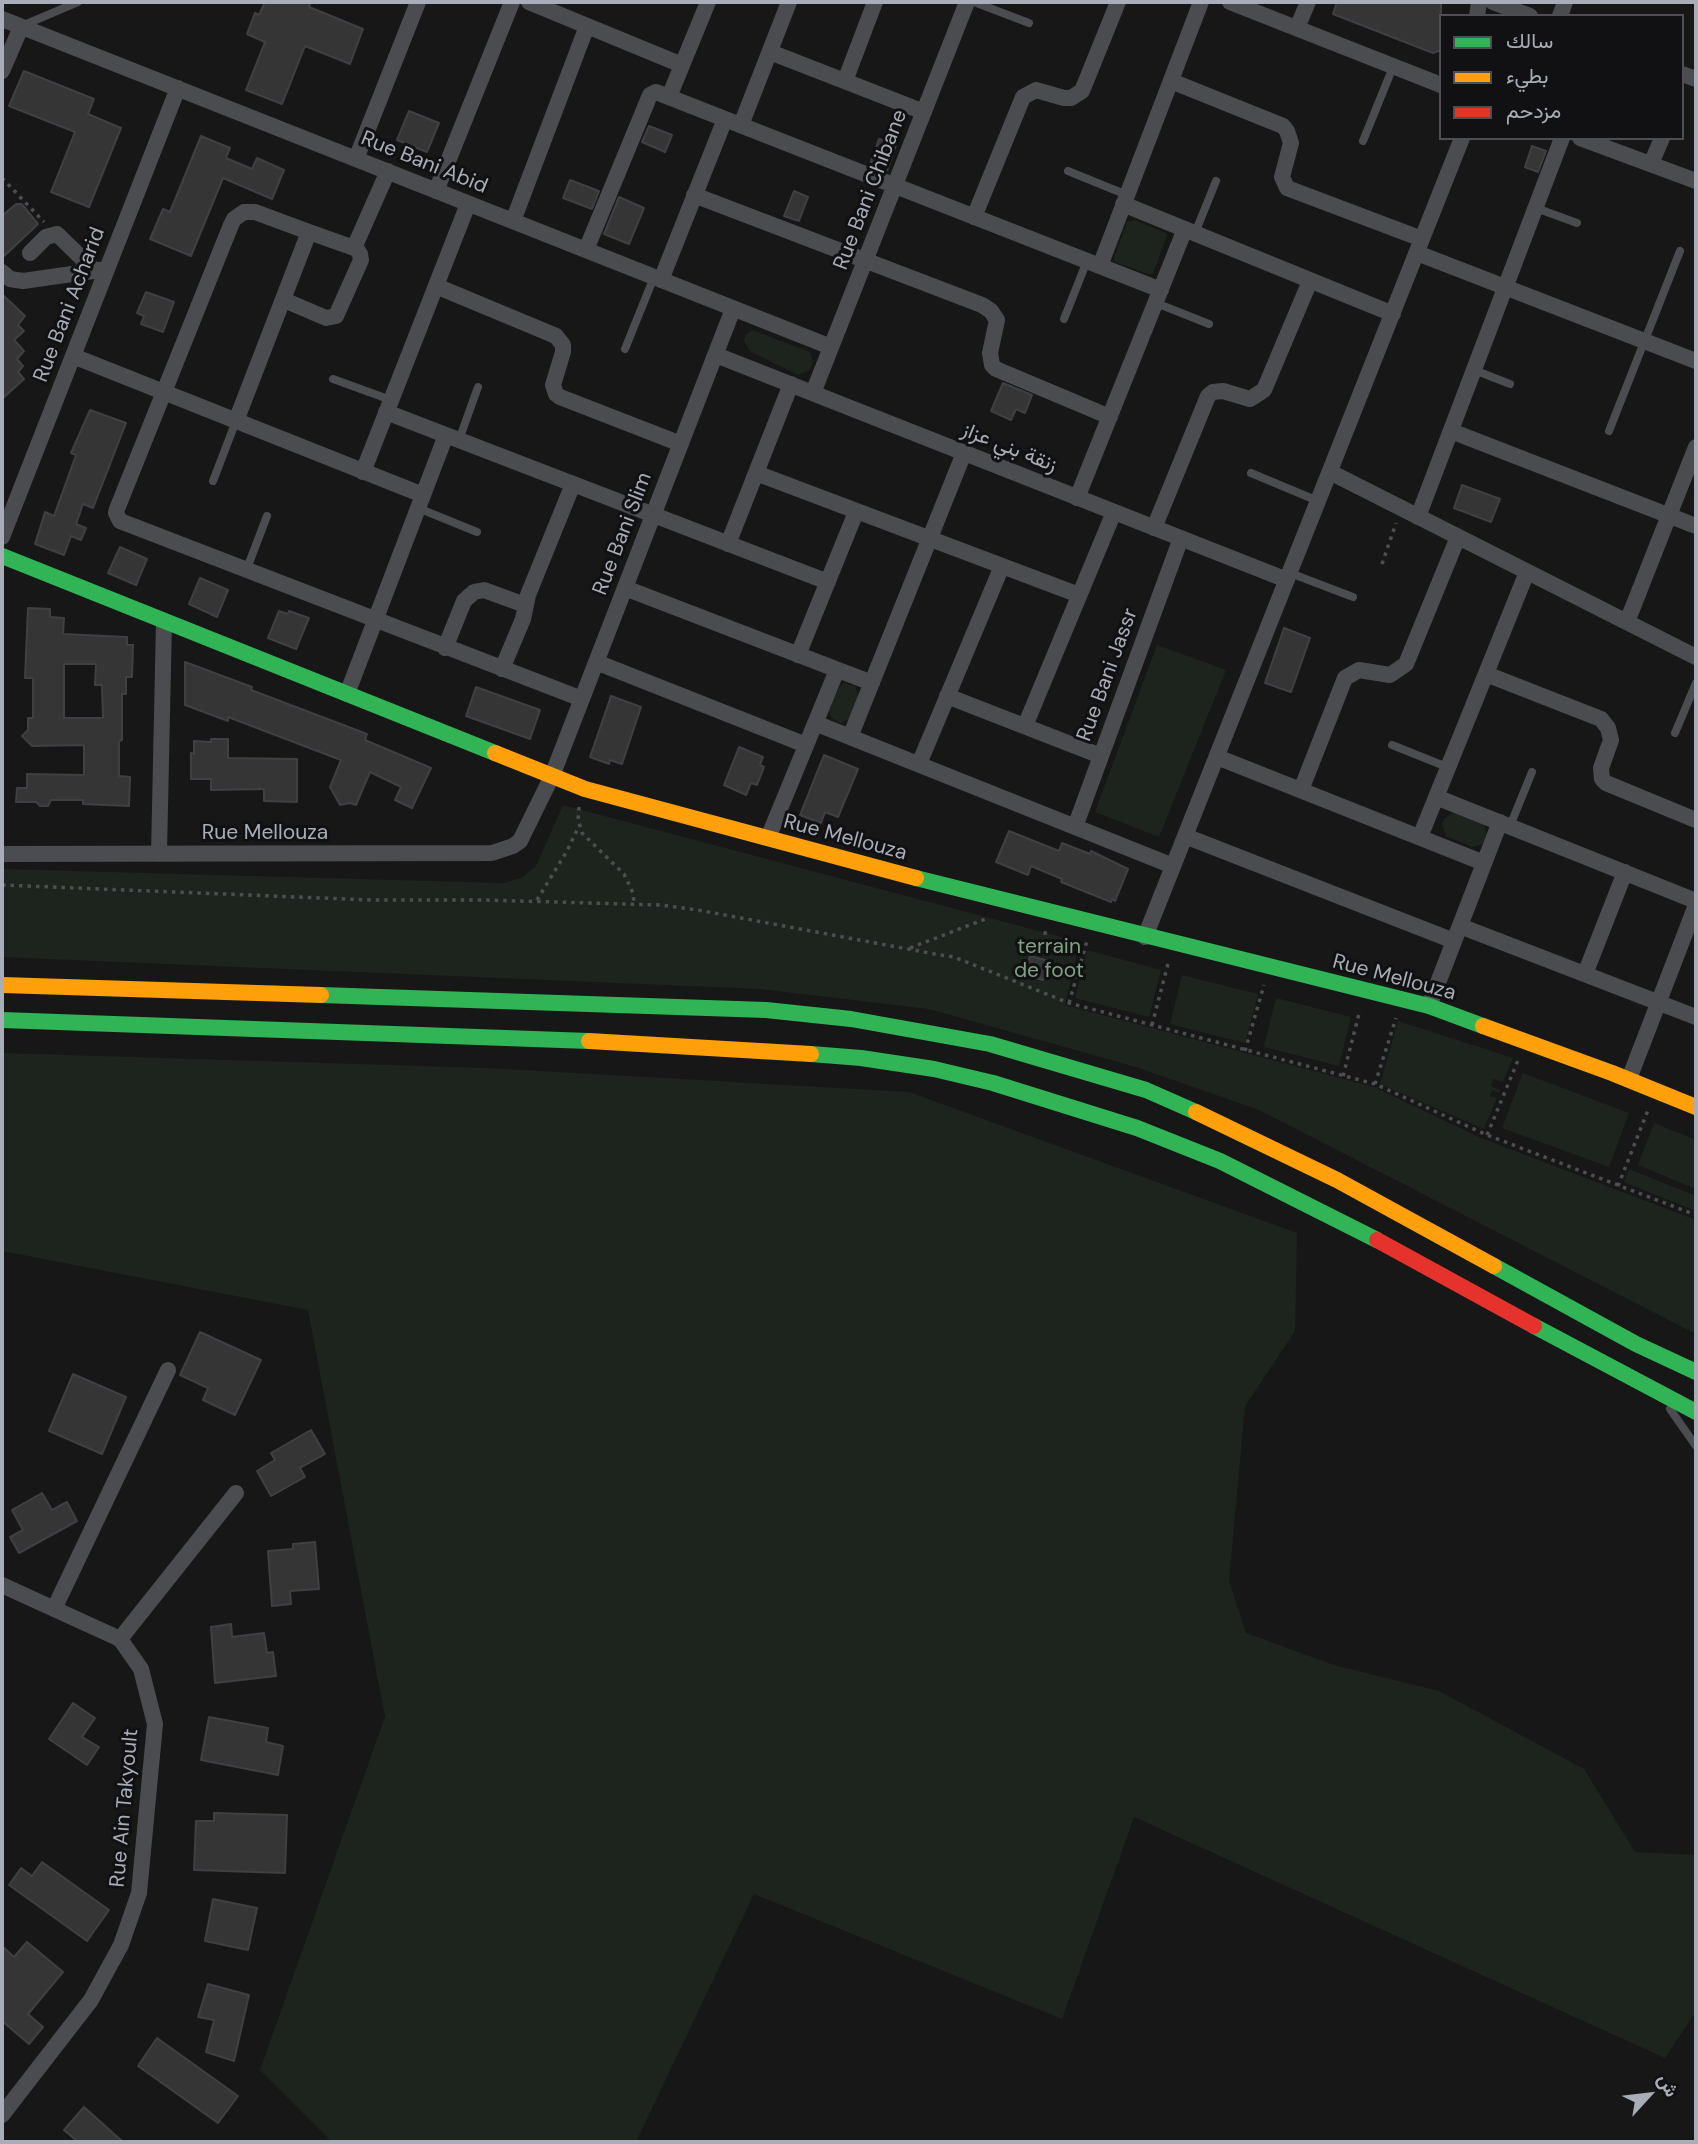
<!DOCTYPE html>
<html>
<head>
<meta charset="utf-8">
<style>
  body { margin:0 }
  #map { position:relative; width:1698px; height:2144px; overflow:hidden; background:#171717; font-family:"DM Sans",Vazirmatn,sans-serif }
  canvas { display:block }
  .frame { position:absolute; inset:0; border:4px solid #a8adb8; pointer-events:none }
  .legend { position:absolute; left:1439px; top:14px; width:245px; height:126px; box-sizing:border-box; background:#111113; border:2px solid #4d4f55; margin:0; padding:9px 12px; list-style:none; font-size:21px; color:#a8adb8 }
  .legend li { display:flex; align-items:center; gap:14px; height:35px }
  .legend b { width:35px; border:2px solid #4d4f55 }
  .north { position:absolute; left:1614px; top:2060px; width:70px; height:70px; -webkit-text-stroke:5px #111113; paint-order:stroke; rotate:63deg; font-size:19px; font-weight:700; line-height:28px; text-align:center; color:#a8adb8 }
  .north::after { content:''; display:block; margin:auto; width:24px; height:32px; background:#a8adb8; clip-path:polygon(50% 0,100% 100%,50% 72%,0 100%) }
</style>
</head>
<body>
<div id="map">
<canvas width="1698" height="2144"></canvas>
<div class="frame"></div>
<ul class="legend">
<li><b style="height:9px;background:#30b455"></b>سالك</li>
<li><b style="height:9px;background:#ff9f0a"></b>بطيء</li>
<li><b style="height:9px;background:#e5322d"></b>مزدحم</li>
</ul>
<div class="north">ش</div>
</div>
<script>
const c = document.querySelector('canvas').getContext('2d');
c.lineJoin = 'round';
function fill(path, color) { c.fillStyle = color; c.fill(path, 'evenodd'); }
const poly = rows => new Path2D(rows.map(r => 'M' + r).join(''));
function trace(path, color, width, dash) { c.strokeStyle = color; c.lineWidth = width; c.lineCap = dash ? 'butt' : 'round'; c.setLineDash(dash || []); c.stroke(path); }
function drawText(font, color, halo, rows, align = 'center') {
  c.font = font + ' "DM Sans",Vazirmatn,sans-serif'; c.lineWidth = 6; c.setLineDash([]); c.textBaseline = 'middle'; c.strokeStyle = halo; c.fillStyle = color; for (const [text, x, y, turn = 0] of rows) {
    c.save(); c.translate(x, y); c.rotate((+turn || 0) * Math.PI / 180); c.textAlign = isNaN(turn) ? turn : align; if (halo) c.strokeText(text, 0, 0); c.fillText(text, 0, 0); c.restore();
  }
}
fill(poly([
  [1134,220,1166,233,1167,235,1153,274,1148,274,1115,262,1114,258,1127,222],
  [752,330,810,352,813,361,810,370,798,375,750,351,744,341,745,336],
  [1157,645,1226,670,1159,837,1095,812],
  [844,683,855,686,859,697,849,719,840,723,831,717,829,710,838,689],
  [563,805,1080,942,1065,1005,1374,1087,1481,1138,1696,1220,1696,1334,1259,1110,1136,1067,929,1009,760,989,2,957,2,869,504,883,523,877,536,866],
  [1455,812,1484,824,1487,835,1482,844,1473,847,1446,836,1442,824,1445,818],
  [1087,950,1161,970,1149,1017,1075,998],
  [1182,975,1258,994,1245,1043,1170,1024],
  [1276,998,1351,1017,1339,1066,1264,1047],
  [1398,1021,1513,1058,1503,1082,1493,1079,1491,1086,1500,1090,1499,1093,1492,1090,1490,1096,1497,1098,1484,1129,1380,1084],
  [2,1053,487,1068,909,1092,1297,1233,1295,1331,1245,1406,1229,1581,1246,1633,1334,1665,1439,1691,1584,1769,1635,1852,1696,1855,1696,2011,1665,2058,1134,1817,1062,2019,754,1894,636,2142,332,2142,260,2070,385,1717,308,1310,2,1251],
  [1523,1073,1629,1113,1609,1167,1502,1128],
  [1654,1123,1696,1140,1696,1189,1638,1165],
  [1629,1169,1696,1196,1696,1211,1624,1182]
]), '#1d241e');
const building = poly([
  [265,2,311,2,309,7,363,29,350,64,305,46,282,104,246,90,265,42,247,34,255,13,259,15,265,2],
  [1337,2,1441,2,1441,50,1433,53,1333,14,1337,2],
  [24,71,94,99,88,114,121,128,89,207,51,192,75,132,9,106,24,71],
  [409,111,439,123,427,152,397,140,409,111],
  [649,126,672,135,665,152,642,142,649,126],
  [201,136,230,148,226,158,252,169,257,158,284,170,272,199,223,178,191,256,150,239,163,209,170,212,201,136],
  [879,139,896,145,887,171,870,164,879,139],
  [1532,146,1546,151,1538,172,1525,167,1532,146],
  [570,180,599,191,592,209,563,198,570,180],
  [794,191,808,197,799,221,784,216,794,191],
  [619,197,644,208,629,244,604,234,619,197],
  [16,204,22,204,38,224,2,258,2,216,16,204],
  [146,292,174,302,163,332,141,324,144,316,137,313,146,292],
  [2,294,25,316,18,325,24,331,14,340,24,351,17,359,23,366,18,372,24,379,2,399,2,294],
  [1003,383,1032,395,1025,413,1016,409,1011,420,991,411,1003,383],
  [90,410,126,423,93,508,83,504,76,524,86,528,81,540,71,536,64,555,35,544,45,512,54,516,76,455,71,453,90,410],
  [1462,485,1500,499,1491,522,1454,508,1462,485],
  [120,547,147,559,136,585,108,573,120,547],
  [200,578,228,590,217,617,189,604,200,578],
  [28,608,50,609,50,617,64,618,63,634,127,637,127,645,133,645,132,677,126,677,126,694,122,694,122,740,119,741,119,776,130,777,129,806,83,804,83,800,51,800,48,806,40,806,36,802,16,802,17,788,27,788,27,774,84,775,84,745,32,746,22,736,28,730,28,718,33,718,33,678,25,678,28,608],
  [64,664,96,664,95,685,102,685,103,718,64,718,64,664],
  [279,611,288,614,289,611,309,618,296,649,268,638,279,611],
  [1284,628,1310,638,1291,692,1265,683,1284,628],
  [185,662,252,687,251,690,367,734,365,740,431,768,412,808,395,800,401,787,370,772,356,805,350,803,340,805,330,787,341,760,228,717,228,721,185,705,185,662],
  [476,687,540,710,530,739,466,716,476,687],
  [611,696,641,707,622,764,610,760,609,764,590,757,611,696],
  [211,739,228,739,228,758,297,759,297,802,264,801,264,789,211,790,211,779,191,779,191,753,194,754,194,741,211,742,211,739],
  [739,747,763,757,760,765,764,767,757,785,751,783,746,795,724,785,739,747],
  [824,755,858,769,838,817,825,812,821,823,800,815,824,755],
  [1009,831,1059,851,1062,843,1090,854,1091,851,1128,869,1115,901,1112,899,1111,902,1061,882,1062,879,1031,866,1028,875,996,862,1009,831],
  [1030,956,1049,961,1043,980,1025,975,1030,956],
  [200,1332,261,1360,235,1415,203,1400,208,1388,180,1375,200,1332],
  [73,1374,126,1397,102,1454,49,1431,73,1374],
  [311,1430,325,1454,300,1468,305,1477,271,1496,257,1471,275,1460,271,1453,311,1430],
  [42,1493,52,1510,67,1502,77,1521,19,1553,10,1537,23,1530,12,1510,42,1493],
  [315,1542,319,1589,290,1591,291,1604,272,1606,268,1551,293,1549,293,1544,315,1542],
  [231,1624,232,1637,264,1633,267,1653,273,1652,276,1676,215,1683,211,1627,231,1624],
  [73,1703,95,1718,82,1737,99,1747,87,1765,49,1739,73,1703],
  [209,1717,268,1728,266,1742,283,1746,278,1775,201,1760,209,1717],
  [214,1813,287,1815,285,1873,194,1870,196,1821,214,1821,214,1813],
  [42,1862,109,1910,87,1941,9,1885,21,1868,32,1876,42,1862],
  [213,1899,257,1908,248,1950,205,1941,213,1899],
  [27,1942,63,1972,28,2014,43,2027,29,2044,2,2021,2,1946,14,1957,27,1942],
  [208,1984,249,1995,234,2061,206,2052,214,2020,198,2017,208,1984],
  [157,2038,238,2096,218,2123,138,2066,157,2038],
  [84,2107,123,2142,78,2142,64,2130,84,2107]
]);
fill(building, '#353536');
trace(building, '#3f4043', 2);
trace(poly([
  [2,178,44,222],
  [1382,564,1396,523],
  [579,807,578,819,582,833,624,874,633,893,634,904],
  [2,885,371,900,483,900,661,905,698,910,940,955,954,957,1069,1003,1375,1084,1487,1135,1696,1215],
  [537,900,567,851,579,826],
  [910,948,988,918],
  [1040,951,1046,930],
  [1069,1003,1087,941],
  [1152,1025,1169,960],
  [1245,1051,1264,985],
  [1343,1076,1360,1010],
  [1375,1084,1396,1018],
  [1487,1135,1519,1058],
  [1618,1186,1648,1110]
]), '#4d4e52', 3.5, [3.5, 5]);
trace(poly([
  [974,2,1029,23],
  [24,25,78,2],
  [1363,141,1393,67],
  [1068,171,1127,195],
  [1536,208,1577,223],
  [1195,233,1216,181],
  [1156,303,1209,324],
  [1064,319,1087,261],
  [625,349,654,277],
  [1474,370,1510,384],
  [333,379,391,400],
  [1609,431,1680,251],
  [459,440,478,387],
  [1251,473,1318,501],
  [213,481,236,421],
  [418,508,477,532],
  [246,571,267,516],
  [1290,573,1353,597],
  [1675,733,1696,683],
  [1392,745,1447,767],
  [1510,826,1532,772],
  [1670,1409,1696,1446]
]), '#4b4c50', 8);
trace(poly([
  [529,2,682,65],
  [1230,2,1441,85],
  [1493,2,1530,16],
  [1477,16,1479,2],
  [1560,16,1565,2],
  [2,19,831,347],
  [1297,28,1308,2],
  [770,52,924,112],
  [2,71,21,27],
  [1682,74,1696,79],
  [845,81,875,2],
  [1171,81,1283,126,1287,131,1291,143,1282,177,1287,188,1422,239],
  [669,97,708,2],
  [741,125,789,2],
  [1580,138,1696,181],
  [356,159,418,2],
  [1651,164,1662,138],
  [436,191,512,2],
  [694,195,982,305,991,311,997,320,990,353,992,365,996,369,1110,417],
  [1123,204,1393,314],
  [974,217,1023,97,1036,90,1064,98,1071,98,1082,91,1118,2],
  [513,221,587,26],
  [354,248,388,171],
  [586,250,650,95,656,92,1161,290],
  [30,253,46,237,57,234,95,271],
  [1417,253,1696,361],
  [1100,266,1201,2],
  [2,272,10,279,23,281,107,269],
  [661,280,725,119],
  [436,286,556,336,563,345,563,352,553,385,556,394,560,397,681,444],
  [284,300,326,318,336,316,361,260,360,254,357,249,309,232,255,212,244,212,234,219,231,225,117,509,116,513,120,521,582,699],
  [716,355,1287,580],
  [73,356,423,495],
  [813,393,967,2],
  [386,412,828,582],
  [236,421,309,232],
  [1451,431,1696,526],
  [363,472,468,204],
  [1330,472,1696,657],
  [756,473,1079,595],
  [1077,498,1185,229],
  [1418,517,1562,138],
  [1154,528,1208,396,1213,392,1223,391,1250,399,1264,390,1310,281],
  [2,537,178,88],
  [728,544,791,384],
  [625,588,872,683],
  [1627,622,1696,447],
  [445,648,464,601,474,592,484,590,525,605],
  [798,655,856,512],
  [596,662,806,745],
  [502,669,523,619,528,595,573,484],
  [1486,674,1601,719,1608,728,1611,740,1601,768,1602,779,1606,783,1696,820],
  [347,694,446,435],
  [947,696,1101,756],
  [815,723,1173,866],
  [1025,726,1114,512],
  [850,737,964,453],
  [1217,757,1484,863],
  [919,764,1002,566],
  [1301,790,1345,678,1359,670,1390,675,1406,664,1458,537],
  [1436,797,1696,901],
  [1075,827,1181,538],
  [1185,836,1454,941],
  [1420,837,1527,572],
  [768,838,837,670],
  [2,854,492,853,513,846,520,841,552,776,733,309],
  [159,854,164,621],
  [1460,926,1696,1017],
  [1145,937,1462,138],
  [1585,974,1625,872],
  [1429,1006,1500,822],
  [1629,1079,1696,905],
  [2,1585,120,1639,141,1669,155,1724,139,1893,121,1945,91,2000,2,2115],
  [54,1609,168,1370],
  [120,1639,236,1493]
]), '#4b4c50', 16);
trace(poly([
  [2,556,495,753],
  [916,878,1429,1006,1483,1026],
  [321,995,766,1010,851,1019,990,1044,1146,1090,1196,1112],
  [2,1020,589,1041],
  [811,1054,861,1058,934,1069,993,1083,1137,1128,1220,1161,1377,1240],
  [1494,1266,1636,1344,1696,1372],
  [1534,1326,1696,1412]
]), '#30b455', 16);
trace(poly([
  [495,753,585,789,916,878],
  [2,985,321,995],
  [1483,1026,1612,1073,1696,1107],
  [589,1041,811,1054],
  [1196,1112,1337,1180,1494,1266]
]), '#ff9f0a', 16);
trace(poly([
  [1377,1240,1534,1326]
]), '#e5322d', 16);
drawText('21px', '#a8adb8', '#111113', [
  ["Rue Bani Abid",424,163,22],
  ["Rue Bani Chibane",871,190,-69],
  ["Rue Bani Acharid",70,305,-69],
  ["زنقة بني عزاز",1009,448,22],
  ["Rue Bani Slim",623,534,-69],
  ["Rue Bani Jassr",1108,675,-70],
  ["Rue Mellouza",265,833],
  ["Rue Mellouza",845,838,15],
  ["Rue Mellouza",1394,978,15],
  ["Rue Ain Takyoult",125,1808,-85]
]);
drawText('21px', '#7fa381', '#111113', [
  ["terrain",1049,947],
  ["de foot",1049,971]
]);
</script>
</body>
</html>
